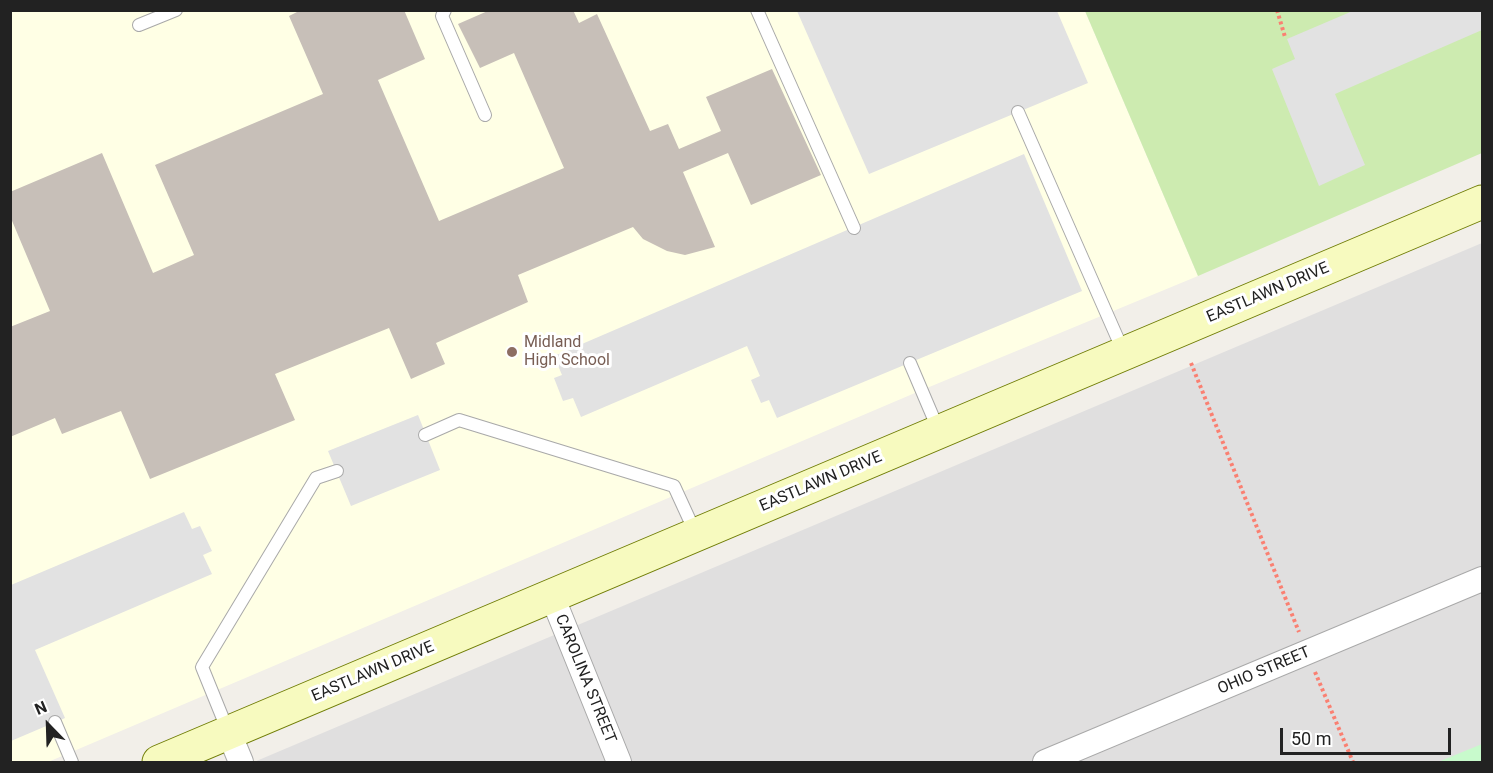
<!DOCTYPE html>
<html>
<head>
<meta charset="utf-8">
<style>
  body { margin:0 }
  #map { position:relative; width:1493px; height:773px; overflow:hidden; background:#f2efe9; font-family:Roboto,sans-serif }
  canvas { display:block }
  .frame { position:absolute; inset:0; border:12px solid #222; pointer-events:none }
  .north { position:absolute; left:18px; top:695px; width:60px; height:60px; -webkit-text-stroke:4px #fff; paint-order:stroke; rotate:337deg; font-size:16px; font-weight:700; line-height:24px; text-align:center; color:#222 }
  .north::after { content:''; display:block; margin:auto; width:21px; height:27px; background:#222; clip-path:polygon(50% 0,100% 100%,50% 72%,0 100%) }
  .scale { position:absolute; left:1280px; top:728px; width:171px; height:27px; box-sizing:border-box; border:3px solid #222; border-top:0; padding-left:8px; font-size:18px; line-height:21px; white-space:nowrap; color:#222; -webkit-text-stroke:4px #fff; paint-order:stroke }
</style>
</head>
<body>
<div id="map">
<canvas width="1493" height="773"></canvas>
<div class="frame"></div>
<div class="north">N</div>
<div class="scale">50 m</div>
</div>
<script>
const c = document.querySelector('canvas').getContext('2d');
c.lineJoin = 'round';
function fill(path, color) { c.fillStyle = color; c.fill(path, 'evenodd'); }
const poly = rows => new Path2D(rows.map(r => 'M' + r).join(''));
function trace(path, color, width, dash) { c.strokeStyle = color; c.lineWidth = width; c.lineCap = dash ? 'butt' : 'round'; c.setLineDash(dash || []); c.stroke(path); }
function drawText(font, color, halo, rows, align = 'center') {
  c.font = font + ' Roboto,sans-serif'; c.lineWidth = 6; c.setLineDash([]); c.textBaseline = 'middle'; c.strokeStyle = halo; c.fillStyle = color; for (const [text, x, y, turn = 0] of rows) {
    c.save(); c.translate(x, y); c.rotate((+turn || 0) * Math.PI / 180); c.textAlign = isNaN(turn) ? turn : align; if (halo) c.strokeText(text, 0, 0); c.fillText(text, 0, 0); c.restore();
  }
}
fill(poly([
  [1482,243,1482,762,254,762,566,630]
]), '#e0dfdf');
fill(poly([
  [10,11,1085,11,1198,276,922,390,48,762,11,762]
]), '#ffffe5');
fill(poly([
  [1085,11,1482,11,1482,153,1198,276]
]), '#cdebb0');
fill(poly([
  [1482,744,1482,762,1438,762]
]), '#c8facc');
fill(poly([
  [1355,10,1482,11,1482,30,1335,94,1365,165,1319,186,1272,69,1295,59,1287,39],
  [797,11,1057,11,1088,83,869,174],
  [1024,154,1082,291,777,418,769,400,761,403,751,380,760,376,747,346,581,417,573,398,563,401,554,378,562,375,554,356],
  [418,415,440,470,351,506,328,451],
  [184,512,192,529,200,526,212,551,203,555,212,574,35,650,65,718,11,741,11,585]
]), '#e2e2e2');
fill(poly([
  [301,10,404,10,425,59,378,80,439,221,564,168,514,53,480,68,458,24,490,10,573,10,579,23,597,14,650,131,668,124,679,149,721,131,706,97,772,69,821,175,751,205,728,153,683,172,715,247,685,255,667,251,643,239,633,227,518,275,528,302,436,343,445,364,411,379,389,328,275,374,295,420,150,479,121,411,62,434,55,418,10,437,10,327,50,311,10,216,10,192,102,153,153,273,194,255,155,165,323,94,289,16]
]), '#c7bfb8');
const lane = poly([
  [445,10,442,16,485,115],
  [757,10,854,228],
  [139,25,176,10],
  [1018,112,1124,353],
  [910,363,939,431],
  [425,435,459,420,674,486,696,534],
  [55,722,72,762],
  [228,731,202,667,316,478,337,471]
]);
const street = poly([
  [552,596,619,762],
  [229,733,241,762],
  [1045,762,1482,579]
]);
const secondary = poly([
  [159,762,1482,202]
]);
trace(lane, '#a9a9a9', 14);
trace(street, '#a9a9a9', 26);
trace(secondary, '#707d05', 35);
trace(poly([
  [1277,10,1285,37],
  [1191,363,1299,632],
  [1315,672,1353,762]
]), '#fa8072', 4, [3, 3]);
trace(lane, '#fff', 12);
trace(street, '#fff', 24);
trace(secondary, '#f7fabf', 33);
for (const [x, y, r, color] of [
  [512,352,6,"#8d6e63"]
]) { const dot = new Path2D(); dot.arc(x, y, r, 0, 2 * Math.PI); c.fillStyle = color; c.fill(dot); trace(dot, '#fff', 2); }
drawText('16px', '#222', '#fff', [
  ["EASTLAWN DRIVE",1268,293,-23],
  ["EASTLAWN DRIVE",821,482,-23],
  ["OHIO STREET",1264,671,-23],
  ["EASTLAWN DRIVE",373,672,-23],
  ["CAROLINA STREET",585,679,68]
]);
drawText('16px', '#785e54', '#fff', [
  ["Midland",524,343],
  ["High School",524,361]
], 'left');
</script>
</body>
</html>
